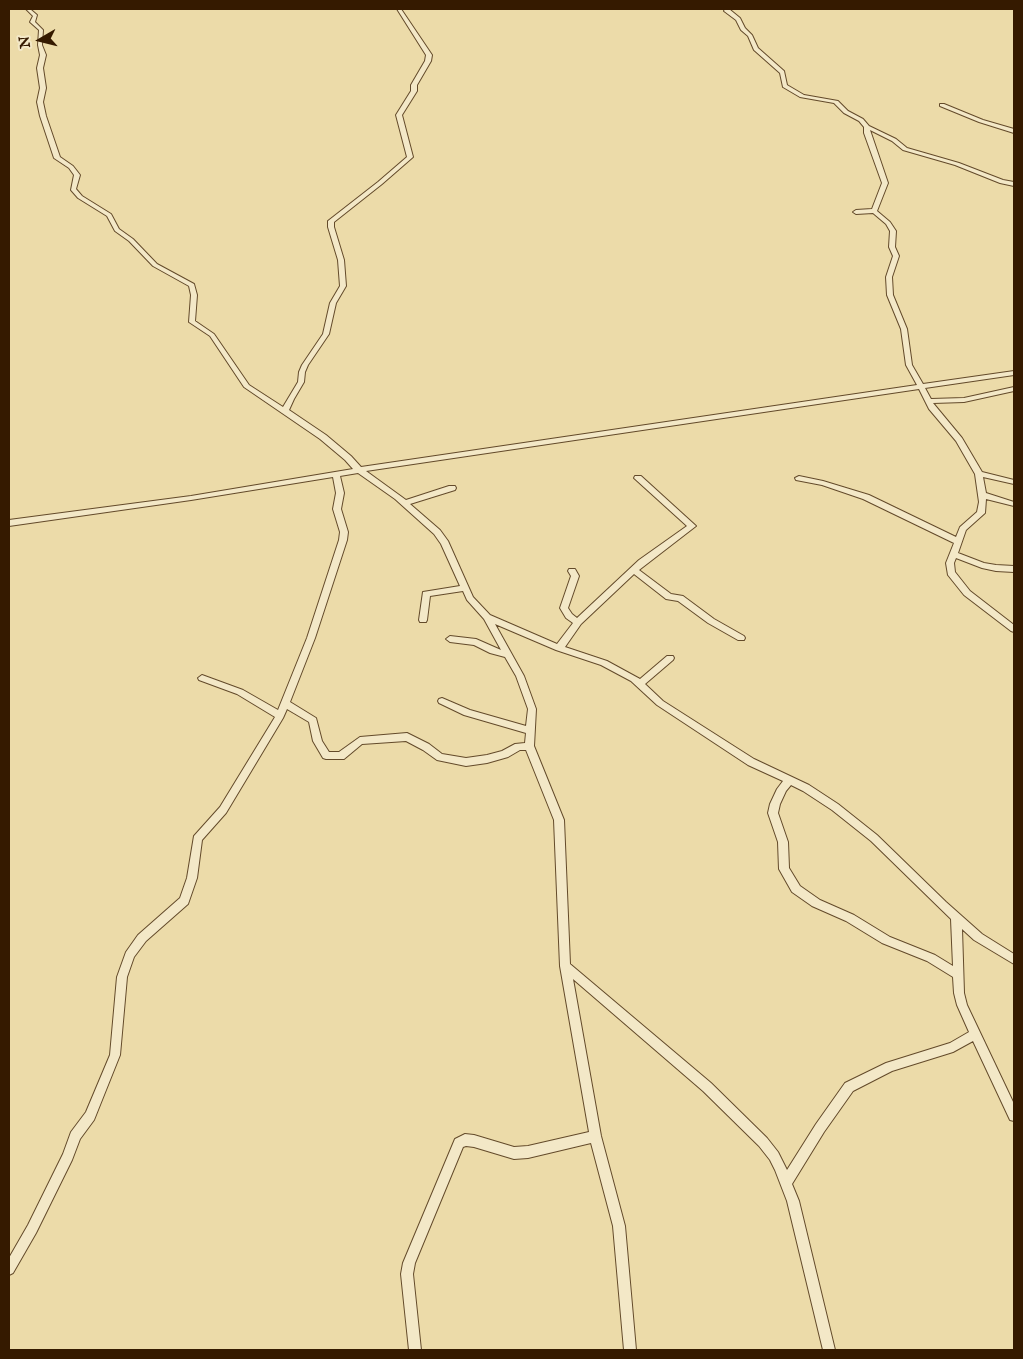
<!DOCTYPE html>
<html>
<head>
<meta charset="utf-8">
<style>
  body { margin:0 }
  #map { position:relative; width:1023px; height:1359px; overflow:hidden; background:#ecdba9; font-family:"IM FELL English",serif }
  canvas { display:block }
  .frame { position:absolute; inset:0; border:10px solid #351a00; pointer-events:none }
  .north { position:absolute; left:15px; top:15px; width:50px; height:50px; -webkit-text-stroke:4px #f3e8c7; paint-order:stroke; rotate:262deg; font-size:14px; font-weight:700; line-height:20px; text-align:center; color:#351a00 }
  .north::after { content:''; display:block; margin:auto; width:18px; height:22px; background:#351a00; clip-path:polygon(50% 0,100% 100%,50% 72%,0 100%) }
</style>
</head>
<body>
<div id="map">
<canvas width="1023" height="1359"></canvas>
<div class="frame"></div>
<div class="north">N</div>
</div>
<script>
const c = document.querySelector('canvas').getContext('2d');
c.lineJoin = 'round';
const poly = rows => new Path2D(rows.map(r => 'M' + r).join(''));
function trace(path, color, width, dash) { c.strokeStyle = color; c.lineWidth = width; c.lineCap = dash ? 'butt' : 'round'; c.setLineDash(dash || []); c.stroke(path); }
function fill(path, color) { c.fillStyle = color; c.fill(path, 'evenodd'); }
const street = poly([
  [26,9,30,9,37,15,35,22,43,30,42,45,46,55,43,68,46,88,43,102,46,116,60,157,73,166,80,175,76,189,82,196,111,214,119,229,133,239,157,264,194,284,197,295,195,321,214,334,249,385,283,407,298,382,299,372,302,365,323,334,330,303,340,286,338,260,328,227,328,221,378,182,407,157,396,115,411,91,411,85,425,61,426,55,397,9,401,9,432,55,431,61,417,85,417,91,402,115,413,157,382,184,334,222,334,227,344,260,346,286,336,303,329,334,308,365,305,372,304,382,294,399,289,410,326,435,351,456,361,467,917,385,906,365,901,329,887,295,886,277,893,256,889,247,890,231,886,224,873,213,856,214,853,212,856,210,872,209,882,183,864,133,864,127,859,121,844,113,834,103,800,97,783,87,780,73,754,50,748,36,741,30,736,20,724,11,725,9,729,9,740,18,745,28,752,35,758,48,784,71,787,85,804,95,838,101,848,111,863,119,869,126,896,139,907,148,959,163,1003,180,1014,182,1014,186,1000,183,955,165,903,150,892,141,870,130,888,183,877,211,890,222,896,231,895,247,899,256,892,277,893,295,907,329,912,365,923,384,1014,371,1014,375,925,388,931,399,964,398,1014,387,1014,391,964,402,933,403,962,438,982,472,1014,480,1014,484,983,477,986,493,1014,502,1014,506,986,499,985,513,966,530,958,553,984,563,996,565,1014,566,1014,572,996,571,982,568,956,558,954,563,955,572,970,591,1014,625,1014,632,1011,631,964,595,948,575,946,563,954,543,863,499,822,485,796,480,795,478,799,476,823,481,869,495,956,537,960,527,977,512,979,502,975,474,956,441,929,409,919,389,366,471,406,500,449,486,455,486,456,488,455,490,410,504,440,530,448,541,473,597,490,615,557,644,573,623,566,618,560,608,571,576,568,571,569,569,575,569,579,576,568,608,572,614,577,618,639,560,687,526,634,478,635,476,641,476,696,526,639,570,671,594,683,596,714,619,744,636,745,638,744,640,738,640,708,623,678,601,666,599,634,574,581,624,565,647,607,661,640,679,667,656,673,656,674,658,673,660,645,684,663,701,754,759,809,785,838,804,877,835,946,902,982,934,1014,954,1014,964,974,940,962,929,964,993,967,1005,1014,1104,1014,1121,1010,1120,973,1041,953,1052,892,1071,853,1091,824,1132,792,1184,799,1201,835,1350,823,1350,787,1201,775,1170,770,1160,759,1146,703,1091,573,979,601,1136,625,1226,636,1350,624,1350,613,1226,591,1143,528,1158,514,1159,474,1147,466,1146,463,1147,415,1263,413,1274,421,1350,409,1350,401,1274,403,1263,455,1139,465,1134,474,1135,514,1147,528,1146,589,1132,560,966,554,820,526,750,520,750,508,757,487,763,466,766,437,760,423,750,406,741,362,744,344,759,326,759,323,758,313,741,309,722,287,709,283,718,226,813,202,840,197,878,188,904,146,941,134,957,127,977,120,1055,94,1120,80,1139,72,1160,36,1233,13,1273,9,1275,9,1258,28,1225,63,1154,71,1132,86,1112,110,1055,117,977,126,952,138,935,180,898,187,878,194,836,220,807,275,717,237,694,199,680,198,678,202,675,243,690,278,710,307,638,339,540,340,532,333,509,336,493,333,477,191,500,9,526,9,520,191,496,353,469,345,460,320,439,244,387,210,336,189,322,191,295,189,286,153,266,129,241,115,231,107,216,78,198,71,190,74,175,69,168,54,158,40,116,37,102,40,88,37,68,40,55,38,45,39,30,30,22,33,16,26,9],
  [358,473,395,499,434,534,441,544,460,586,423,592,419,620,420,622,426,622,427,620,430,596,463,591,467,600,484,619,501,650,476,639,450,636,446,639,450,642,474,645,490,653,505,657,516,676,528,709,526,726,470,710,442,698,439,699,438,701,439,703,464,715,526,733,525,743,515,744,502,751,487,755,466,758,442,754,429,744,407,733,360,737,339,752,329,752,322,741,316,718,290,702,315,638,347,540,348,532,341,509,344,493,340,476,358,473],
  [495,624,556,650,601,665,631,681,657,705,748,765,783,781,777,789,770,804,768,813,778,842,779,869,792,892,812,906,846,921,882,943,927,961,953,977,954,993,957,1005,969,1032,950,1043,886,1063,845,1083,816,1124,787,1170,778,1152,767,1138,711,1083,570,964,564,820,534,746,536,709,524,676,495,624],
  [791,785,803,791,832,810,871,841,951,919,953,966,935,955,890,937,854,915,820,900,800,886,789,868,788,842,778,813,780,804,786,791,791,785],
  [940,104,944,104,983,120,1014,129,1014,133,979,122,940,106,940,104]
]);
trace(street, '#634a2a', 2);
fill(street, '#f3e8c7');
</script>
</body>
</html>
